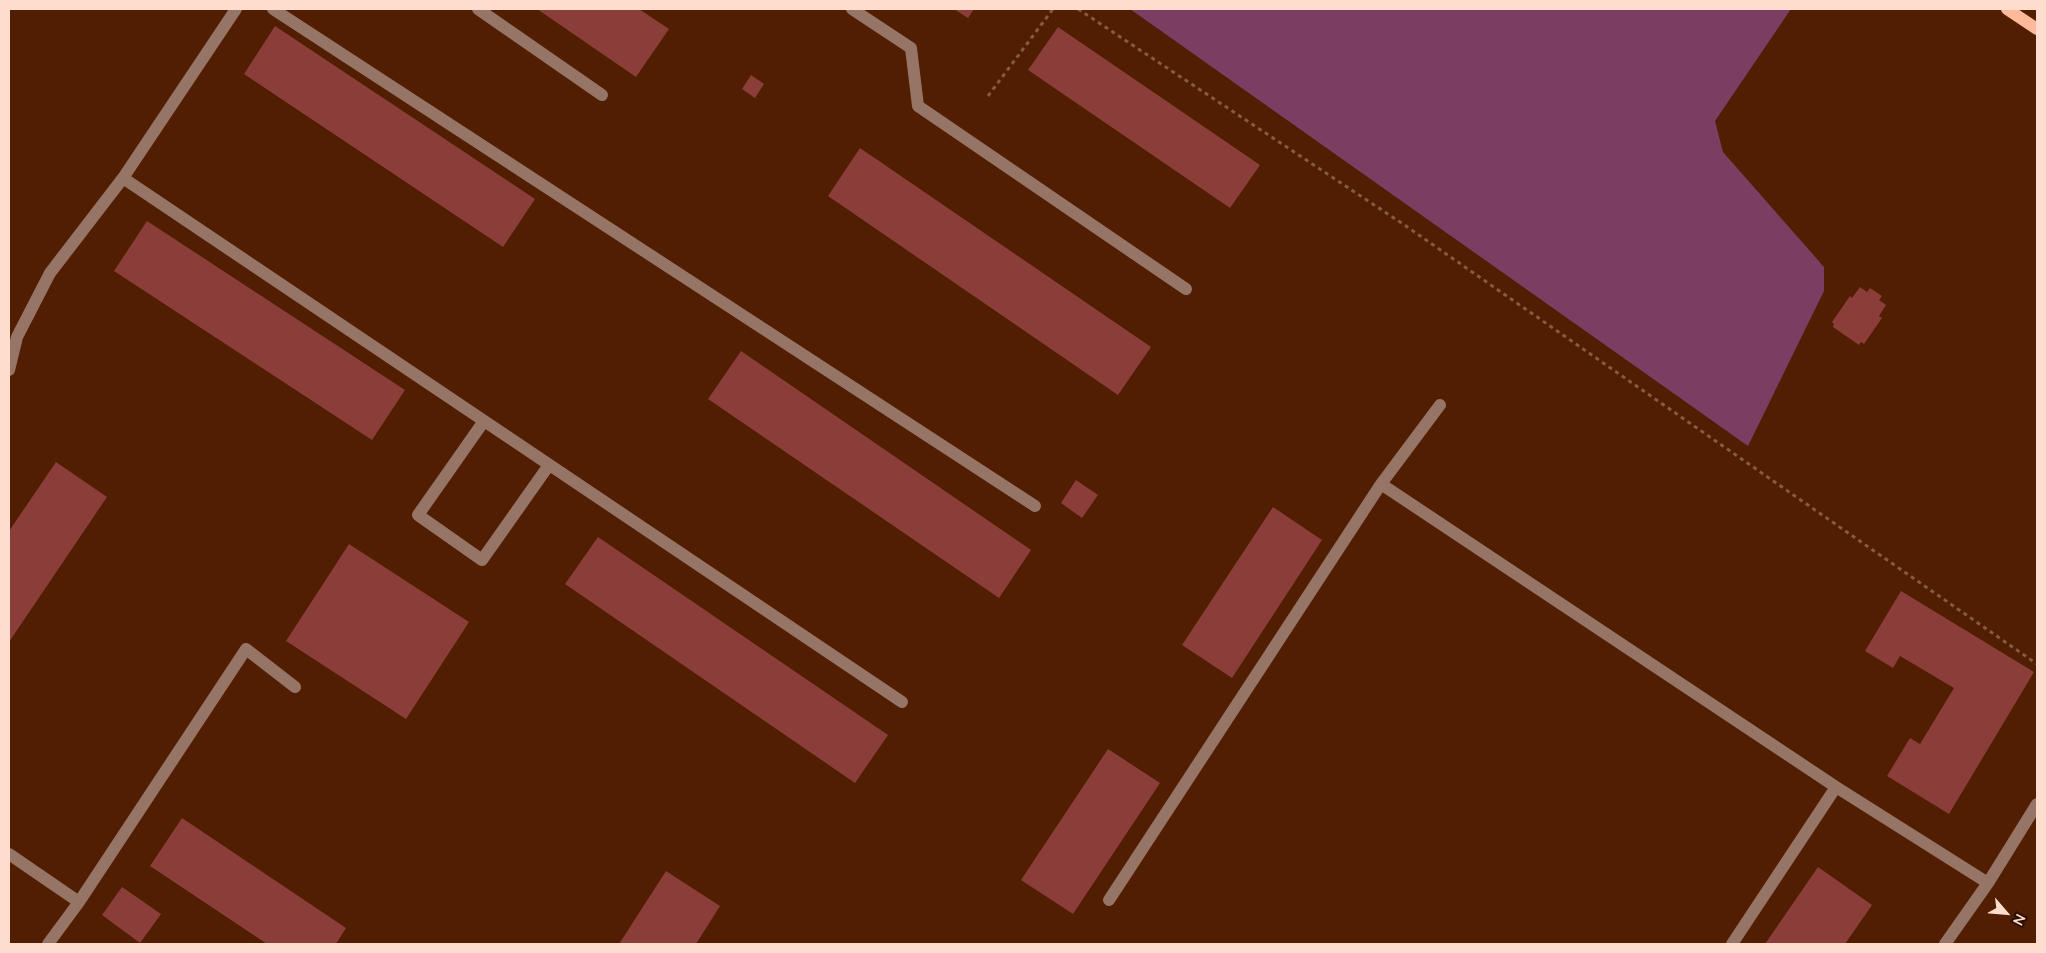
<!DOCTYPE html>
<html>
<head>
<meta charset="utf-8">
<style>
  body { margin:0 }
  #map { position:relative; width:2046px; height:953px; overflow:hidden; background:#511e02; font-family:Mulish,sans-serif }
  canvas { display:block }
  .frame { position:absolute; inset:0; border:10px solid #fedcce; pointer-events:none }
  .north { position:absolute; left:1981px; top:888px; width:50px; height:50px; -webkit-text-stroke:4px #2b0e02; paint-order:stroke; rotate:117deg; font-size:14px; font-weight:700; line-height:20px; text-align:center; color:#fedcce }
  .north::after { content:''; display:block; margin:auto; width:18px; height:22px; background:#fedcce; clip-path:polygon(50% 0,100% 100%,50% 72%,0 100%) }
</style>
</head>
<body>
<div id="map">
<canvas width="2046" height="953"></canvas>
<div class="frame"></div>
<div class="north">N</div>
</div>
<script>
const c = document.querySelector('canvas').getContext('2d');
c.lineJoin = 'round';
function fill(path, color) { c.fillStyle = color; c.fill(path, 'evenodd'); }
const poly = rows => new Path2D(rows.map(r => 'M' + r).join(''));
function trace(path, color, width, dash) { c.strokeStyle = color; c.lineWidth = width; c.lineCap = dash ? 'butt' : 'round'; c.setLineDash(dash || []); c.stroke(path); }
fill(poly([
  [1130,9,1791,9,1715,121,1723,152,1824,267,1824,291,1748,446]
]), '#7c3d62');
fill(poly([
  [537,9,639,9,669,29,636,77],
  [954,9,974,9,968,18],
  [275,26,535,199,503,247,244,74],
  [1058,27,1260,165,1230,208,1028,70],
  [751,75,764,84,755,98,742,89],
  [860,148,1151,347,1118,395,828,196],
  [147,221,405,390,372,440,114,271],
  [1860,287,1867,292,1870,288,1882,296,1879,300,1886,305,1879,316,1882,318,1864,344,1861,342,1859,345,1833,327,1834,324,1832,322,1850,296,1852,298],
  [741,351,1031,550,999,598,708,399],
  [56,462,107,497,9,642,9,531],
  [1076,480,1098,495,1082,518,1061,503],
  [1273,507,1322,540,1232,678,1182,645],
  [598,537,888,735,855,783,565,584],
  [349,544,469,622,406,719,286,641],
  [1901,591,2034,672,1949,814,1887,776,1910,738,1920,744,1954,688,1900,656,1893,668,1865,651],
  [1108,749,1160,783,1073,914,1021,880],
  [182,818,346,928,336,944,267,944,150,866],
  [1818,867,1872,905,1845,944,1765,944],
  [666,871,720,906,696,944,619,944],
  [122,887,161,914,140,943,102,915]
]), '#8a3d39');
trace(poly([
  [1078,9,1403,224,2037,664],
  [988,96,1053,9]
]), '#875a42', 3, [4, 4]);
trace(poly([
  [236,9,123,178,902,702],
  [273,9,1035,506],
  [478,9,602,95],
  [852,9,911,48,918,106,1186,289],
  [9,370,17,337,50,273,123,178],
  [484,421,418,515,482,560,549,465],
  [1381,484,1836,787,1988,883],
  [9,854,79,902],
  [1109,900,1381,484,1440,405],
  [48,944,79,902,246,649,295,687],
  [1732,944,1836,787],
  [1945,944,1988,883,2037,804]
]), '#967566', 12);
trace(poly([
  [2007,9,2037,29]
]), '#feb99a', 12);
</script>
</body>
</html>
